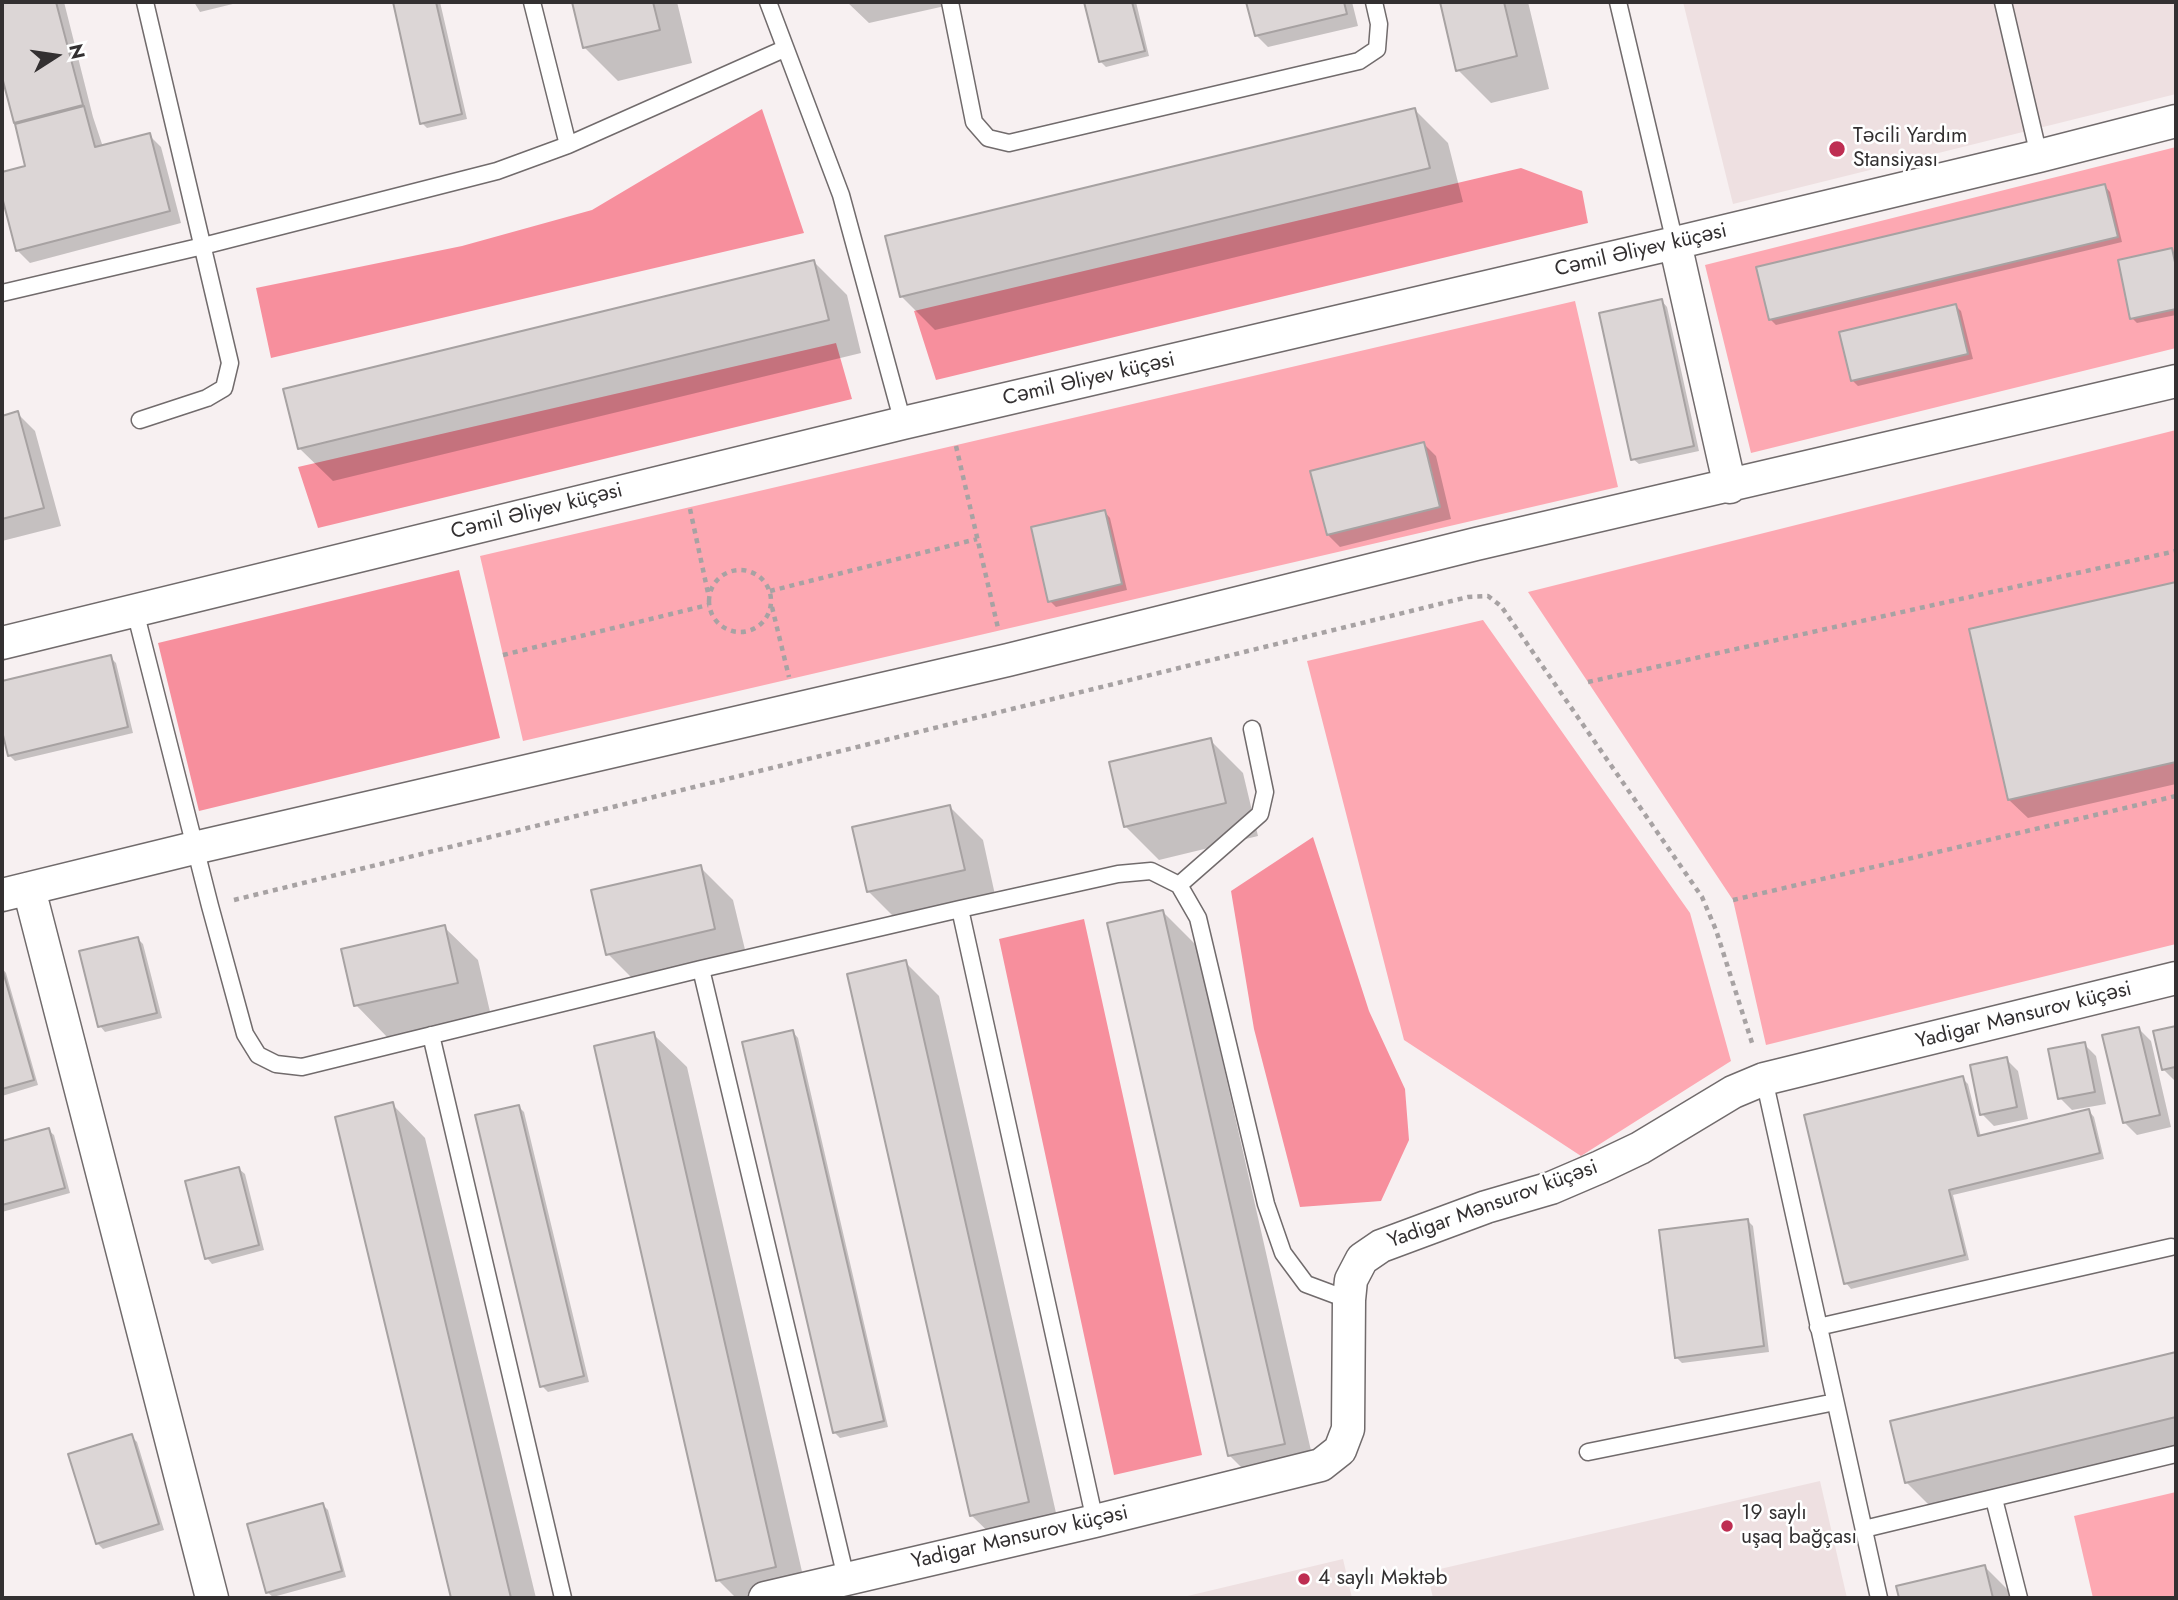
<!DOCTYPE html>
<html>
<head>
<meta charset="utf-8">
<style>
  body { margin:0 }
  #map { position:relative; width:2178px; height:1600px; overflow:hidden; background:#f7f0f1; font-family:Jost,sans-serif }
  canvas { display:block }
  .frame { position:absolute; inset:0; border:4px solid #333031; pointer-events:none }
  .north { position:absolute; left:21px; top:21px; width:70px; height:70px; -webkit-text-stroke:5px #fff; paint-order:stroke; rotate:78deg; font-size:19px; font-weight:700; line-height:28px; text-align:center; color:#333031 }
  .north::after { content:''; display:block; margin:auto; width:24px; height:32px; background:#333031; clip-path:polygon(50% 0,100% 100%,50% 72%,0 100%) }
</style>
</head>
<body>
<div id="map">
<canvas width="2178" height="1600"></canvas>
<div class="frame"></div>
<div class="north">N</div>
</div>
<script>
const c = document.querySelector('canvas').getContext('2d');
c.lineJoin = 'round';
function fill(path, color) { c.fillStyle = color; c.fill(path, 'evenodd'); }
const poly = rows => new Path2D(rows.map(r => 'M' + r).join(''));
function trace(path, color, width, dash) { c.strokeStyle = color; c.lineWidth = width; c.lineCap = dash ? 'butt' : 'round'; c.setLineDash(dash || []); c.stroke(path); }
function drawText(font, color, halo, rows, align = 'center') {
  c.font = font + ' Jost,sans-serif'; c.lineWidth = 5; c.setLineDash([]); c.textBaseline = 'middle'; c.strokeStyle = halo; c.fillStyle = color; for (const [text, x, y, turn = 0] of rows) {
    c.save(); c.translate(x, y); c.rotate((+turn || 0) * Math.PI / 180); c.textAlign = isNaN(turn) ? turn : align; if (halo) c.strokeText(text, 0, 0); c.fillText(text, 0, 0); c.restore();
  }
}
fill(poly([
  [1683,2,2176,2,2176,94,1733,204],
  [1820,1481,1847,1598,1433,1598,1427,1572],
  [1343,1559,1352,1598,1179,1598]
]), '#eee0e1');
fill(poly([
  [2176,147,2176,348,1751,453,1705,265],
  [1575,301,1618,487,523,741,480,556],
  [2176,430,2176,944,1766,1045,1733,900,1528,592],
  [1483,620,1690,913,1731,1061,1581,1156,1404,1040,1307,661],
  [2176,1492,2176,1598,2093,1598,2074,1516]
]), '#fda8b2');
fill(poly([
  [762,109,804,233,271,358,256,288,462,246,592,210],
  [1521,168,1582,191,1588,223,936,380,914,311],
  [836,343,852,399,318,528,298,467],
  [459,570,500,738,199,811,158,643],
  [1313,837,1369,1011,1405,1089,1409,1140,1381,1201,1300,1207,1254,1029,1231,891],
  [1084,919,1202,1455,1114,1475,999,939]
]), '#f78f9d');
fill(poly([
  [2,2,64,2,93,117,103,147,149,135,161,147,181,223,30,263,18,251,2,190,2,174,28,167,2,69],
  [194,2,241,2,200,12],
  [395,2,440,2,467,119,427,128,422,123],
  [574,2,677,2,692,63,618,81,584,47],
  [847,2,944,2,945,6,869,23],
  [1085,2,1136,2,1149,56,1106,67,1100,61],
  [1248,2,1352,2,1358,26,1268,47,1256,35],
  [1442,2,1528,2,1549,89,1491,103,1458,70],
  [1415,110,1448,143,1463,202,935,330,901,296],
  [2105,186,2110,192,2122,242,1776,325,1770,319],
  [2172,250,2176,255,2176,315,2137,323,2132,318],
  [814,262,847,295,861,353,333,481,299,448],
  [1662,301,1667,307,1699,451,1639,464,1633,459],
  [1956,306,1961,311,1973,359,1858,386,1853,381,1841,333],
  [17,413,35,431,61,526,2,541,2,417],
  [1424,444,1436,456,1451,519,1340,547,1328,535],
  [1105,512,1110,518,1127,590,1056,607,1050,601],
  [2176,583,2176,784,2028,818,2009,800,1971,630],
  [110,657,116,663,133,733,15,761,9,755,2,724,2,683],
  [1210,740,1243,773,1258,836,1159,860,1125,826],
  [950,807,983,840,997,904,902,925,868,891],
  [700,867,733,900,748,962,641,987,608,954],
  [1163,912,1196,945,1317,1477,1263,1489,1230,1456],
  [444,927,478,960,491,1016,389,1039,356,1005],
  [138,939,143,944,162,1018,105,1032,100,1026],
  [905,962,939,996,1061,1535,1005,1548,971,1515],
  [2,968,6,973,38,1085,2,1096],
  [2176,1028,2176,1081,2175,1081,2163,1069,2155,1033],
  [2139,1029,2151,1041,2171,1127,2137,1135,2125,1123],
  [793,1032,798,1038,888,1427,840,1438,834,1432],
  [653,1034,687,1067,808,1598,736,1598,718,1580],
  [2084,1044,2096,1056,2106,1104,2072,1110,2060,1098],
  [2006,1059,2018,1071,2028,1119,1994,1126,1982,1114],
  [1962,1078,1968,1084,1981,1137,2089,1111,2094,1117,2104,1159,1953,1195,1969,1260,1851,1289,1846,1283],
  [392,1104,425,1138,536,1598,452,1598,337,1118],
  [519,1107,524,1112,589,1382,548,1392,542,1386],
  [48,1130,54,1135,70,1193,2,1212,2,1142],
  [239,1169,245,1174,264,1250,212,1264,207,1258],
  [1747,1220,1753,1226,1769,1352,1682,1363,1676,1357],
  [2176,1353,2176,1458,1940,1516,1906,1482,1892,1422],
  [131,1436,137,1442,164,1530,103,1549,97,1543],
  [323,1505,328,1510,346,1577,273,1597,267,1592],
  [1985,1567,2016,1598,1901,1598,1899,1587]
]), '#0003');
const building = poly([
  [2,2,56,2,83,105,14,123,2,77,2,2],
  [393,2,436,2,462,114,420,124,393,2],
  [572,2,653,2,660,30,583,48,572,2],
  [1084,2,1132,2,1145,51,1099,62,1084,2],
  [1246,2,1344,2,1347,14,1255,36,1246,2],
  [1440,2,1504,2,1517,56,1456,71,1440,2],
  [84,106,95,147,150,133,170,211,16,251,2,197,2,172,25,166,15,124,84,106],
  [1415,108,1430,168,900,297,885,236,1415,108],
  [2105,184,2118,237,1769,320,1756,267,2105,184],
  [2172,248,2176,267,2176,309,2130,319,2118,260,2172,248],
  [814,260,829,320,298,449,283,389,814,260],
  [1662,299,1694,446,1631,460,1599,313,1662,299],
  [1956,304,1968,354,1851,381,1839,332,1956,304],
  [18,411,44,508,2,519,2,416,18,411],
  [1424,442,1440,507,1327,535,1310,471,1424,442],
  [1105,510,1122,584,1048,602,1031,527,1105,510],
  [2176,582,2176,762,2008,800,1969,629,2176,582],
  [111,655,128,727,8,756,2,731,2,681,111,655],
  [1211,738,1226,803,1124,827,1109,762,1211,738],
  [950,805,965,870,867,892,852,827,950,805],
  [701,865,715,929,606,955,591,890,701,865],
  [1163,910,1285,1444,1228,1456,1107,923,1163,910],
  [445,925,458,983,354,1006,341,949,445,925],
  [138,937,157,1013,98,1027,79,951,138,937],
  [906,960,1029,1502,970,1516,847,974,906,960],
  [2,968,34,1080,2,1089,2,968],
  [2176,1026,2176,1073,2175,1067,2162,1070,2153,1031,2176,1026],
  [2139,1027,2160,1115,2123,1123,2102,1035,2139,1027],
  [793,1030,884,1421,833,1433,742,1042,793,1030],
  [654,1032,776,1567,716,1581,594,1046,654,1032],
  [2085,1042,2095,1092,2058,1099,2048,1049,2085,1042],
  [2007,1057,2017,1107,1980,1115,1970,1065,2007,1057],
  [1963,1076,1978,1136,2089,1109,2100,1153,1949,1190,1965,1255,1844,1284,1804,1115,1963,1076],
  [393,1102,511,1598,451,1598,335,1117,393,1102],
  [519,1105,584,1376,540,1387,475,1115,519,1105],
  [49,1128,65,1188,2,1205,2,1141,49,1128],
  [239,1167,259,1245,205,1259,185,1181,239,1167],
  [1748,1219,1764,1346,1675,1358,1659,1230,1748,1219],
  [2176,1352,2176,1417,1905,1483,1890,1421,2176,1352],
  [132,1434,159,1524,96,1544,68,1454,132,1434],
  [323,1503,342,1571,266,1593,247,1524,323,1503],
  [1985,1565,1993,1598,1899,1598,1896,1586,1985,1565]
]);
fill(building, '#dcd6d6');
trace(building, '#a7a2a2', 2);
const service = poly([
  [532,2,568,145],
  [768,2,841,195,903,423],
  [950,2,974,122,988,138,1009,143,1359,61,1377,49,1379,24,1374,2],
  [1618,2,1675,243],
  [2003,2,2039,156],
  [2,293,203,246,497,171,568,145,784,49],
  [140,420,207,398,224,388,230,363,145,2],
  [135,611,210,906,245,1034,258,1055,276,1064,302,1067,701,969,960,909,1118,874,1151,871,1179,885,1198,918,1266,1204,1283,1253,1306,1284,1349,1300],
  [1179,885,1260,814,1265,792,1252,729],
  [960,909,1095,1521],
  [701,969,846,1578],
  [431,1035,563,1598],
  [1764,1079,1879,1598],
  [1818,1327,2171,1247],
  [1588,1452,1835,1402],
  [1994,1499,2019,1598],
  [1864,1529,2176,1454]
]);
const minor = poly([
  [1675,243,1730,487],
  [2,643,903,423,1675,243,2039,156,2176,121],
  [29,889,212,1598],
  [2,895,194,848,1008,660,1476,544,2176,381],
  [765,1598,1095,1521,1321,1465,1340,1450,1348,1429,1349,1300,1351,1280,1362,1259,1381,1246,1486,1207,1551,1188,1600,1167,1640,1148,1733,1092,1764,1079,2176,978]
]);
trace(service, '#716b6c', 19);
trace(minor, '#716b6c', 35);
trace(poly([
  [956,446,998,628],
  [690,509,708,593],
  '709 601a31 31 0 1 1 62 0a31 31 0 1 1-62 0Z',
  [770,591,977,539],
  [772,607,789,677],
  [503,655,708,605],
  [1588,682,2176,551],
  [234,900,1468,597,1488,596,1501,606,1702,897,1716,930,1753,1046],
  [1733,900,2176,796]
]), '#a7a2a3', 4.5, [5, 5]);
trace(service, '#fff', 16);
trace(minor, '#fff', 32);
for (const [x, y, r, color] of [
  [1837,149,9,"#be2e52"],
  [1727,1526,7,"#be2e52"],
  [1304,1579,7,"#be2e52"]
]) { const dot = new Path2D(); dot.arc(x, y, r, 0, 2 * Math.PI); c.fillStyle = color; c.fill(dot); trace(dot, '#fff', 2.5); }
drawText('21px', '#333031', '#fff', [
  ["Təcili Yardım",1853,137],
  ["Stansiyası",1853,161],
  ["19 saylı",1741,1514],
  ["uşaq bağçası",1741,1538],
  ["4 saylı Məktəb",1318,1579]
], 'left');
drawText('21px', '#333031', '#fff', [
  ["Cəmil Əliyev küçəsi",1641,251,-13],
  ["Cəmil Əliyev küçəsi",1089,380,-13],
  ["Cəmil Əliyev küçəsi",537,512,-14],
  ["Yadigar Mənsurov küçəsi",2024,1016,-14],
  ["Yadigar Mənsurov küçəsi",1493,1205,-20],
  ["Yadigar Mənsurov küçəsi",1020,1538,-13]
]);
</script>
</body>
</html>
